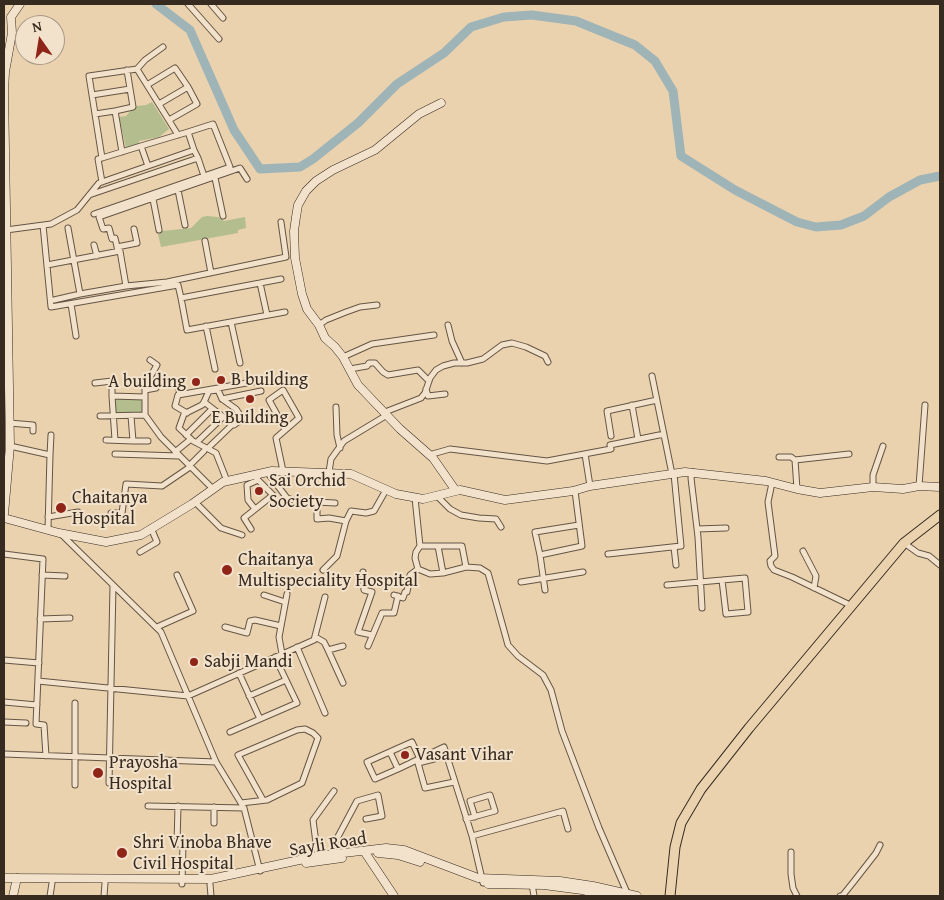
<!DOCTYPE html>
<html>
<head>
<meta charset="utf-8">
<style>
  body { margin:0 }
  #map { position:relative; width:944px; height:900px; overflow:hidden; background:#ebd2af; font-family:"Gentium Book Plus",serif }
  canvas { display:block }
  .frame { position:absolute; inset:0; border:5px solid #372b20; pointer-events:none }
  .north { position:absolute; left:15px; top:15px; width:50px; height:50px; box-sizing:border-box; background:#f2e2cb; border:1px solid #a79987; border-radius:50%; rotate:347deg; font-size:14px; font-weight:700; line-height:20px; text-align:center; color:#372b20 }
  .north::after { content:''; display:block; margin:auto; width:18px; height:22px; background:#8f2418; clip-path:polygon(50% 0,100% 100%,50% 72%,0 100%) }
</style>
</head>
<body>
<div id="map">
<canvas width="944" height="900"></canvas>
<div class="frame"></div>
<div class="north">N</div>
</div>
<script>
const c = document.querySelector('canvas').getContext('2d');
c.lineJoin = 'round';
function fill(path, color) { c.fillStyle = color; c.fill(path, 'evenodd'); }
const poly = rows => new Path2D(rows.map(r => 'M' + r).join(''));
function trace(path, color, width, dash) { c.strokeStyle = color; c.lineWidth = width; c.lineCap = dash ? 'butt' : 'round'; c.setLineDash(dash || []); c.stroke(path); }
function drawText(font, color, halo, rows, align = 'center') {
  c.font = font + ' "Gentium Book Plus",serif'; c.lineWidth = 4; c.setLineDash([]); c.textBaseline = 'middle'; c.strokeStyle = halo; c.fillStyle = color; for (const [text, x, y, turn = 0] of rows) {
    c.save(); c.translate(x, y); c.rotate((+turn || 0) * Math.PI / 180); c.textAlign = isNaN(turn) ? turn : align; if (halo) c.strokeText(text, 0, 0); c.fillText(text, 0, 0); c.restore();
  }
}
fill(poly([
  [152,102,169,129,159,137,139,141,139,145,126,148,119,117,126,116,132,109,137,106,146,105],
  [207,216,218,217,224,221,245,217,246,228,238,230,238,233,161,247,158,234,162,231,191,228,202,217],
  [115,397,142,399,142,412,116,414]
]), '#b3bd8e');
trace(poly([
  [156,4,190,30,234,130,260,169,300,167,313,159,358,123,397,84,444,53,471,27,504,17,532,15,576,21,635,45,655,61,673,91,681,156,735,190,797,222,816,227,841,225,864,216,889,197,920,180,940,176]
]), '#9fb4b7', 9);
const street = poly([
  [188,4,219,39],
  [211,4,223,18],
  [137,69,145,60,163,47],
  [147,85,175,68,188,87],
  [92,95,130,89],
  [159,104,188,87,197,104,169,120],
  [95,114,115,111],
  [141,146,148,166],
  [122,152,115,111,133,107,127,70],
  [102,158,98,159,102,182],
  [198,158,204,176],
  [215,178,223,216],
  [178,190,185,225],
  [89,195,198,158,194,150],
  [153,199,159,230],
  [94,214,230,167,213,124,188,132],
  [43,225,51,307,178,285,181,298,281,279],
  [6,230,51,224,77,210,99,183,194,150,188,132,178,135,141,146,102,158,89,76,137,69,178,135],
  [205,241,211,273],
  [94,245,97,256],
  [117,247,137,243,134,229],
  [118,251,115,238,112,239,109,228,103,229,99,217,240,168,247,179],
  [47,265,120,251,126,286],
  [260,283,267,315],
  [80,294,126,286,167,282,286,257,281,222],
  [181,298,187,330,285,312],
  [54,300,80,294,68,228],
  [71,304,76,336],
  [231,322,240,363],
  [319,325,326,320,346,312,360,307,377,305],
  [448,325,452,341,462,363],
  [206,326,215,369],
  [343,357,372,344,434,335],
  [350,369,367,366,369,363,375,363,383,372,388,375,418,370,429,381],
  [652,376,672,474],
  [177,382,180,394],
  [95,383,112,381,112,396],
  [426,389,428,396,445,394],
  [145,390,156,388],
  [145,397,145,386,157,365,150,360],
  [222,399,261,391],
  [204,402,234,425,238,422,240,415,236,409,222,399,218,390,209,391,204,402,202,405,184,414,179,428,193,441,216,453,227,481],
  [632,405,638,439],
  [336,407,337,435,340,448],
  [385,412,421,398,425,393,430,378,436,370,443,366,454,363,467,363,483,359,502,345,512,343,526,347,545,356,548,362],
  [187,413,175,406,178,395,258,381],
  [100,416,145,415],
  [131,416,133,441,148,441],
  [9,423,33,425,33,431],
  [186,435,212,409],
  [611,436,607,411,657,400],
  [106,440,133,441],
  [115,440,112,396,145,397,145,415,161,437,213,489],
  [197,442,223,417],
  [10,446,50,455,48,529],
  [208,448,233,424],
  [175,452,191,439],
  [115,454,179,456],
  [585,454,590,486],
  [50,455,51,435],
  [429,455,450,449,547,461,611,449,610,445,664,434],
  [779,457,791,457,795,460],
  [189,466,204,451],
  [283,471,276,438,299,418,283,390,269,400,285,429],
  [267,472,287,498,297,501,335,503],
  [329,472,331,459,344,441,387,415],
  [693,472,691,478,698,537,702,608],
  [772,483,768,502,775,556,770,561,771,566,774,570,792,577,852,606],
  [919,486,925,405],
  [873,487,873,475,883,446],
  [797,489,795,460,849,454],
  [437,496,450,509,461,515,479,518,496,519,501,527],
  [415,498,420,546,438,546,443,573,466,567,480,568,488,573,508,645,518,656,543,675,551,690,562,731,599,828,628,895],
  [195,502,221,528,242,535],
  [317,502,317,519,329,518,346,521,337,556,323,570],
  [255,509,248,500,247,485,258,480],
  [111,513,122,513,126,484,162,486,190,467],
  [48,517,78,512],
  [346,521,351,511,366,513,374,511,386,490],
  [251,529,244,518,273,495,253,475],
  [697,529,726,528],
  [60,533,161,632,216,762,244,808,260,871],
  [904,543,918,553,929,556,940,565],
  [420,546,416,552,415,558,418,569,430,574,443,573],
  [438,546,462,546,466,567],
  [674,547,676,565],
  [803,551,816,576,814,588],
  [140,552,157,542,151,528],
  [4,554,43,559,36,724,44,725,46,756],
  [608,554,681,546,674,474],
  [540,555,535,532,579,525],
  [363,572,364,590,372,592,358,632,372,635],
  [42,575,65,576],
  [521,582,583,572],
  [667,585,722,580,745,578,748,612,726,614,722,580],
  [545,590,540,555,582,546,575,491],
  [264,595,285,602],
  [394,595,403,598,405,592,407,592,410,575,418,569],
  [40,619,70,618],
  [157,627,193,611,177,575],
  [225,627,247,633,250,621,255,620,281,626],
  [314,640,317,638,324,642,328,650,343,646],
  [368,646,382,613,394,613,398,596],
  [297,647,325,713],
  [328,650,343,683],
  [282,654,279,637,287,594],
  [4,660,39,663],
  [239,673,260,719,297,703,275,657],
  [38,681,188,696,314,640,325,597],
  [249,696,286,680],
  [4,702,37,705],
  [4,722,26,723],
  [230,732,260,719],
  [390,752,398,769],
  [4,754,216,762],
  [446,756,418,763,425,788,454,782],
  [420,759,412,742,367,762,375,779,398,769,444,747,472,836,483,883],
  [109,783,113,585],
  [75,785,75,703],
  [241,803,267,800,302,783,318,738,313,733,305,729,297,730,238,755,263,800],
  [148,806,244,808],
  [466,819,495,811,490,795,470,801,475,817],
  [214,823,214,807],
  [472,836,563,811,568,829],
  [176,844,183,844,182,884],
  [177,844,178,806],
  [791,852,791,874,793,888,797,896],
  [334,856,333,846,357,801,378,795,382,816,366,819],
  [318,858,313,820,334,791],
  [210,884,211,896],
  [532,884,534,896],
  [50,896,52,883],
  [104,896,105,883],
  [840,896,843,895,855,880,876,853,880,845]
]);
const secondary = poly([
  [441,103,419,114,375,150,333,170,316,181,306,191,298,205,296,217,294,231,295,258,302,294,307,309,319,325,325,338,335,347,343,357,358,385,400,429,433,458,456,491],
  [4,514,10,446,4,91,5,72,12,33,11,17,20,4],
  [4,518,59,533,106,542,141,535,192,504,223,482,272,471,351,474,396,494,423,499,460,490,505,500,573,491,590,486,685,472,766,481,797,489,820,493,873,487,903,489,919,486,940,487],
  [378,853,398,855,420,862],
  [366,854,394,896],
  [306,863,342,858],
  [4,878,211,879,318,856,386,848,404,850,478,878,560,881,593,886,637,896],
  [488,884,544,885,582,890,610,896],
  [13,896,17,878]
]);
const primary = poly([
  [670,896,675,847,681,823,701,789,749,728,904,543,940,515]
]);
trace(street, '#645544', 7);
trace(secondary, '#372b20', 9);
trace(primary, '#372b20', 11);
trace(street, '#f2e2cb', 5);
trace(secondary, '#f2e2cb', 8);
trace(primary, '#ebd2af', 9);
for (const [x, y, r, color] of [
  [221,380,5,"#8f2418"],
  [196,382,5,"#8f2418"],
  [250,399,5,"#8f2418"],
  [259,491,5,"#8f2418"],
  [61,508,6,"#8f2418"],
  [227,570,6,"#8f2418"],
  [194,662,5,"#8f2418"],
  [405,755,5,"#8f2418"],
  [98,773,6,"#8f2418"],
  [122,853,6,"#8f2418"]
]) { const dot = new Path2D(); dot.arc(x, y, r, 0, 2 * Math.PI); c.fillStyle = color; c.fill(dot); trace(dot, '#f2e2cb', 2); }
drawText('18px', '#372b20', '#f2e2cb', [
  ["B building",231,380],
  ["A building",186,382,"right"],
  ["E Building",250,418,"center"],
  ["Sai Orchid",269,481],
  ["Society",269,502],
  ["Chaitanya",72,498],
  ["Hospital",72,519],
  ["Chaitanya",238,560],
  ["Multispeciality Hospital",238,581],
  ["Sabji Mandi",204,662],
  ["Vasant Vihar",415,755],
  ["Prayosha",109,763],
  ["Hospital",109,784],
  ["Shri Vinoba Bhave",133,843],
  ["Civil Hospital",133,864]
], 'left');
drawText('18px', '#372b20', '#f2e2cb', [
  ["Sayli Road",328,845,-9]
]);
</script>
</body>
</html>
